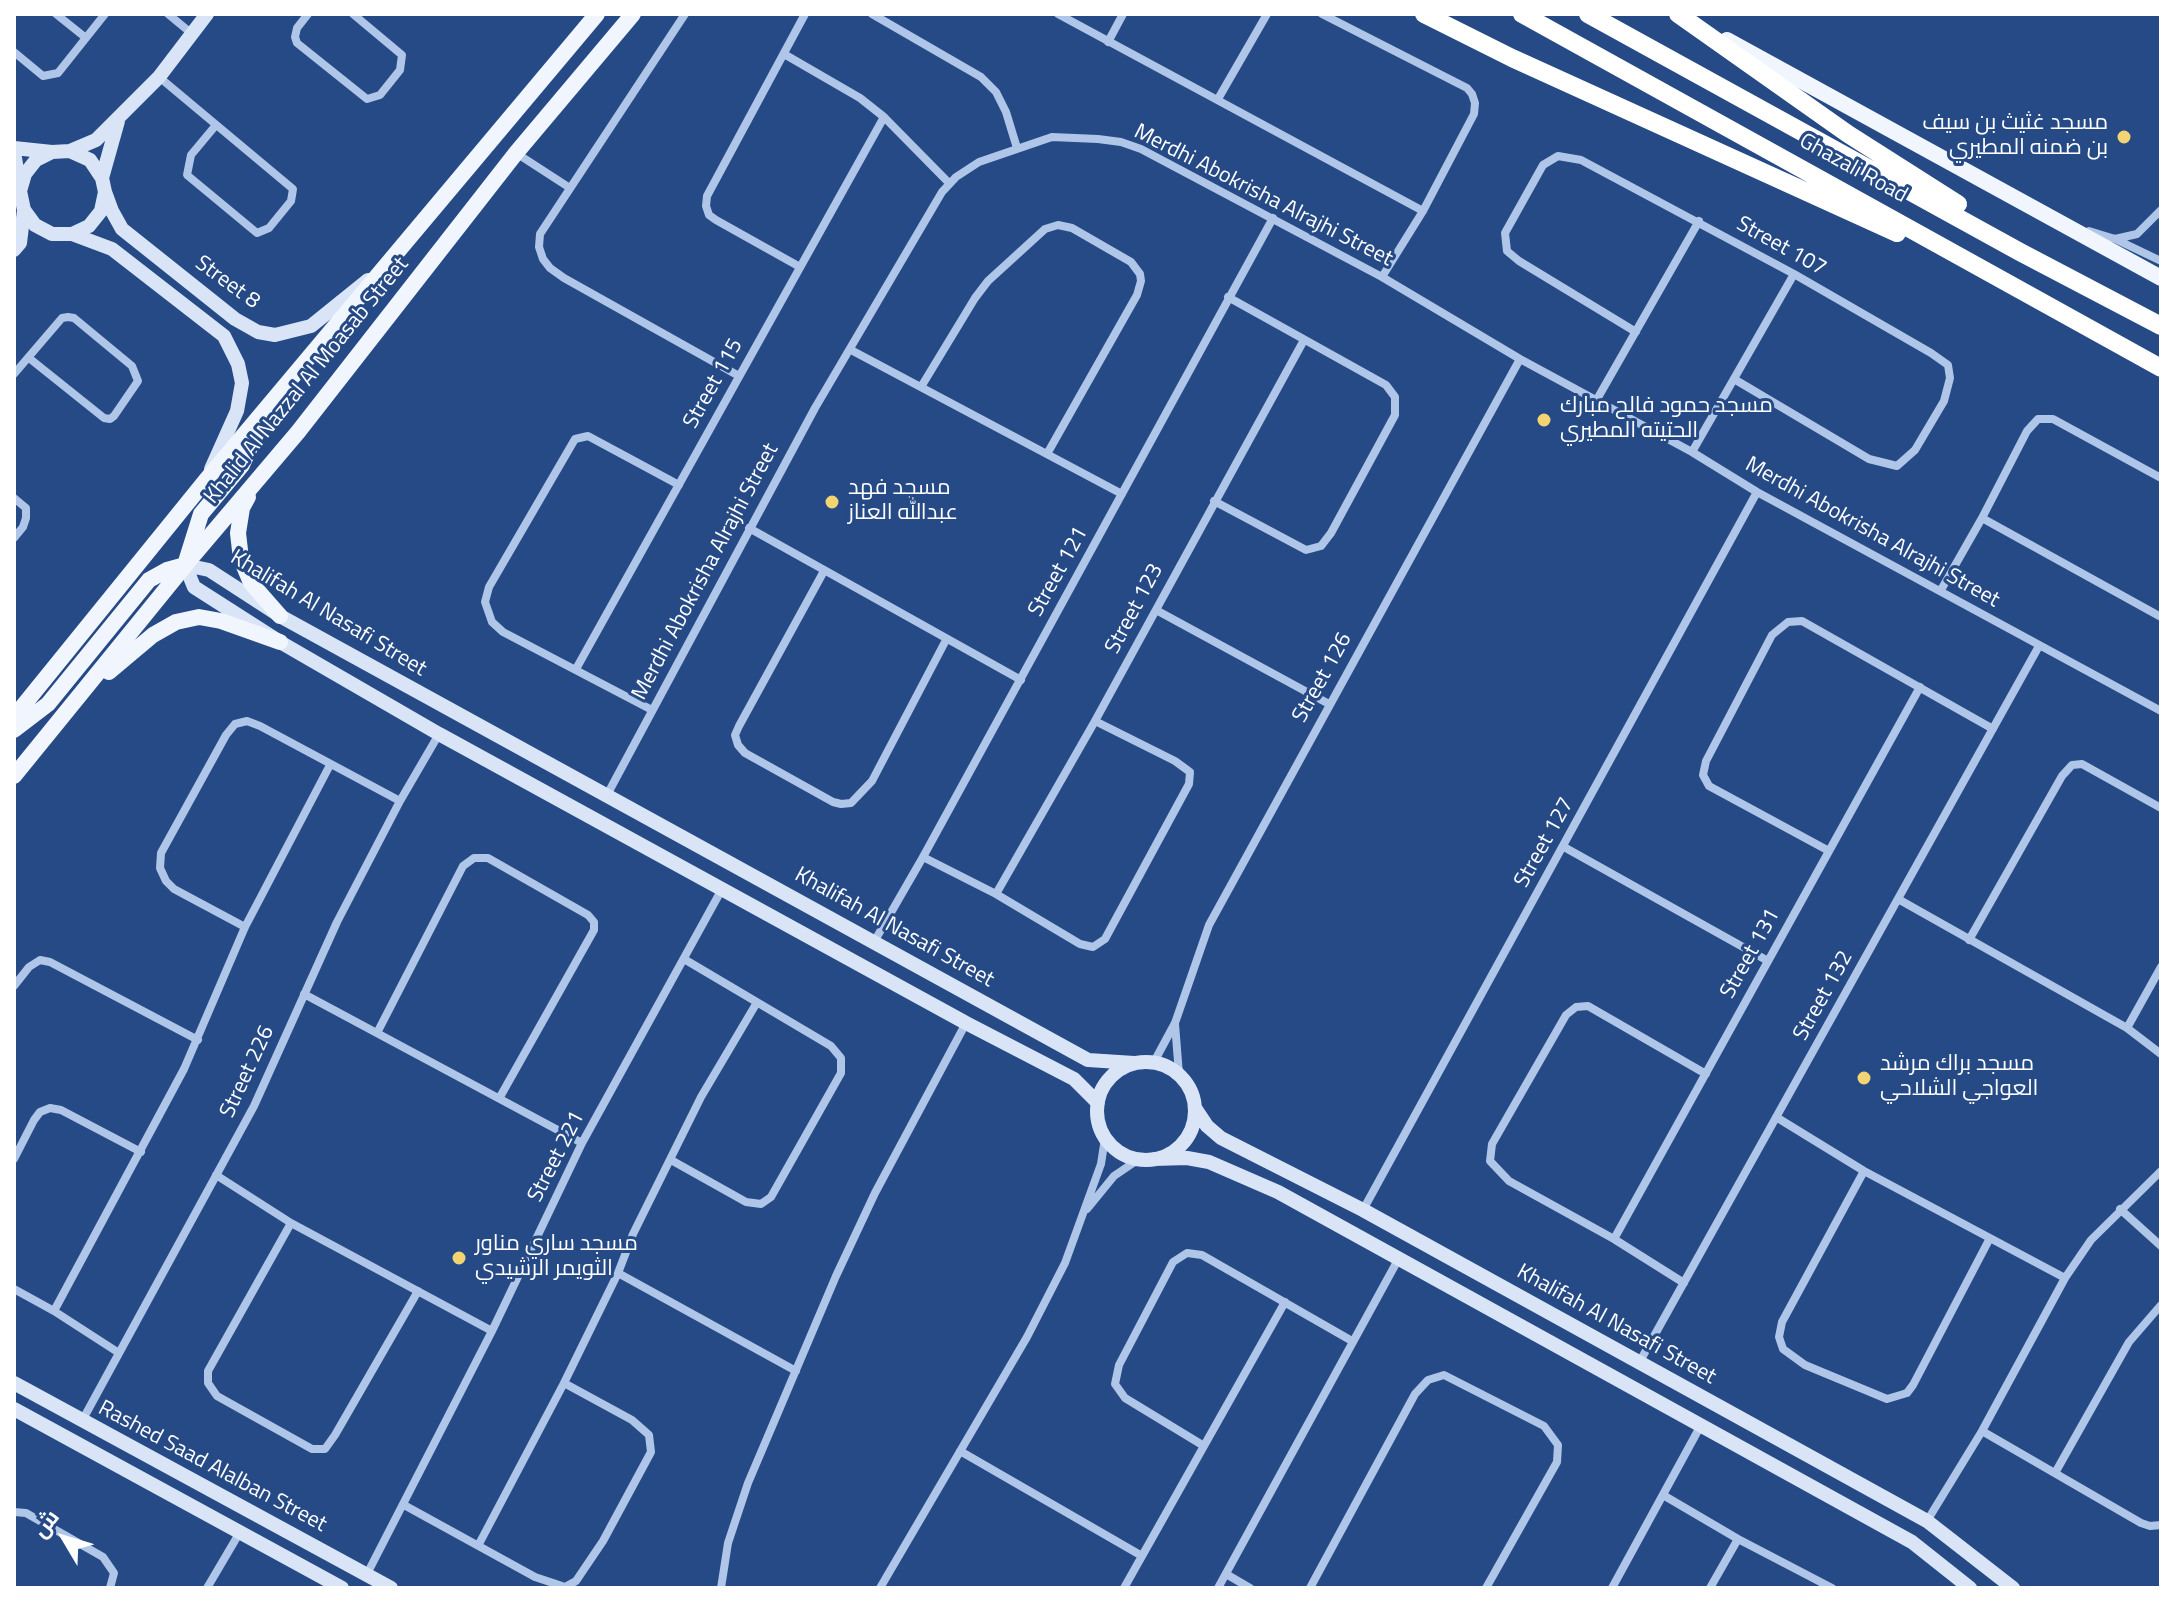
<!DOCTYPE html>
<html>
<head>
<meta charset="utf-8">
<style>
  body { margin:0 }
  #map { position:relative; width:2175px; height:1602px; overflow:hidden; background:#254a86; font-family:"Titillium Web",Cairo,sans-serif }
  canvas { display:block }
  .frame { position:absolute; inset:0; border:16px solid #fff; pointer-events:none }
  .north { position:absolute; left:24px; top:1498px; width:80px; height:80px; -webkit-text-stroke:6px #254a86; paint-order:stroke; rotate:308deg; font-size:22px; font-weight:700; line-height:32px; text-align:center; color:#fff }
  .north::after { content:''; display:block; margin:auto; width:28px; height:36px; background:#fff; clip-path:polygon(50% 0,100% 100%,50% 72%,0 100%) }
</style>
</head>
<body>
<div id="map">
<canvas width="2175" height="1602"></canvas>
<div class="frame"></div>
<div class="north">ش</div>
</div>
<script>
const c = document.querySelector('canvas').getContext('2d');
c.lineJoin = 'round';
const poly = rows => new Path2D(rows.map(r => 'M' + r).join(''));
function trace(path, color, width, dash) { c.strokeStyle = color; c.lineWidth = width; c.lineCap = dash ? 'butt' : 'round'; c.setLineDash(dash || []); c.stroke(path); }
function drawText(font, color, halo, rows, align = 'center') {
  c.font = font + ' "Titillium Web",Cairo,sans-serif'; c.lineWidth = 6; c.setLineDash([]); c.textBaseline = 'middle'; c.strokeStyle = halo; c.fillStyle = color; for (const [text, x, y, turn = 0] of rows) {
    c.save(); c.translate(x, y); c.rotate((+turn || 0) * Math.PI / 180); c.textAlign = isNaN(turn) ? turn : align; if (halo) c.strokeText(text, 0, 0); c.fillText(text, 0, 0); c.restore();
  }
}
trace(poly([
  [56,14,86,38],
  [168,14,191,33],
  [308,14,297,28,295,37,297,43,367,99,380,95,400,70,402,55,353,14],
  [685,14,540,234,539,247,543,259,550,268,564,278,739,376],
  [872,14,981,77,996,92,1006,112,1017,148],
  [1058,14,1423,211],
  [1322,14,1467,88,1472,94,1475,103,1474,114,1423,211,1382,277],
  [1108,42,1123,14],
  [14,52,43,76,58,73,105,14],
  [784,54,860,98,884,117,949,183],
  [159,77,293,189,291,201,269,228,257,233,187,175,191,155,216,125],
  [1218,99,1267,14],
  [516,153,570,188],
  [2089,231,2115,239,2137,234,2161,210],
  [2115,239,2161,261],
  [800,267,716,220,709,215,706,206,707,196,805,14],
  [1636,332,1519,261,1507,251,1505,233,1543,165,1558,156,1581,160,1794,274,1931,353,1948,365,1950,378,1944,401,1915,450,1897,466,1869,459,1734,379],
  [851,350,1122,494],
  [14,374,62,318,68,317,74,318,132,366,138,381,114,416,110,419,104,418,29,358],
  [921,387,975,298,988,281,1045,229,1058,225,1072,228,1131,262,1140,274,1141,281,1137,295,1047,454],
  [1596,401,1699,221],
  [1692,452,1794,274],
  [14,498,26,508,26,518,23,527,14,538],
  [1214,501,1306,550,1321,546,1331,533,1395,415,1395,397,1386,385,1228,297],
  [1982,518,2161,617],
  [749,528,1021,680],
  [824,571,739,726,735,735,738,745,745,753,833,802,841,804,851,803,872,781,946,640],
  [1941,590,1982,518,2027,431,2038,419,2053,419,2161,478],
  [1156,610,1329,704],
  [576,669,884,117],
  [652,710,503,632,492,622,485,602,489,587,575,439,588,436,679,485],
  [607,795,815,408,942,192,956,177,979,162,1052,137,1098,139,1121,142,1141,149,1382,277,1520,359,1692,452,1757,492,2161,711],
  [1564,847,1768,961],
  [1829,851,1709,786,1703,775,1706,761,1772,635,1788,622,1802,621,1993,729],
  [923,857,996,894,1080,944,1093,947,1105,939,1189,784,1190,772,1175,761,1095,721],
  [996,894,1095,721,1304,340],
  [1898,899,2127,1028,2161,1054],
  [245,927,174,889,166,881,160,868,161,853,226,735,235,724,247,721,260,726,400,801],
  [1969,940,2062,776,2072,765,2082,764,2161,808],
  [874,942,923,857,1273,218],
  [14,986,29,967,40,960,50,962,198,1040],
  [304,994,582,1143],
  [1175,1024,1179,1074],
  [2127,1028,2161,967],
  [377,1033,463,866,474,858,488,858,588,915,594,922,594,930,500,1097],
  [1154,1062,1175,1023,1209,925,1520,359],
  [1776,1117,1864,1171,2065,1278],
  [14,1159,34,1120,40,1112,50,1108,61,1110,141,1152],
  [671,1160,746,1202,761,1204,771,1197,841,1073,841,1058,831,1046,684,959],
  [1864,1171,1782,1322,1779,1337,1783,1349,1805,1365,1887,1399,1907,1393,1913,1385,1990,1238],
  [216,1175,291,1223,492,1331],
  [1087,1209,1114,1176,1139,1159],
  [2120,1209,2161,1246],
  [1363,1210,1757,492],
  [291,1223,208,1371,208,1383,217,1396,312,1449,325,1449,335,1435,418,1291],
  [1614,1239,1920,687],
  [618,1273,796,1371],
  [1684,1283,1614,1239,1509,1181,1490,1161,1492,1144,1566,1015,1576,1007,1588,1006,1706,1074],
  [14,1289,54,1311,119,1353],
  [54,1311,184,1069,245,927,330,765],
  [1639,1363,2039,646],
  [82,1421,254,1106,337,922,400,801,439,734],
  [1982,1431,2141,1523,2150,1526,2161,1525],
  [1204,1446,1125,1398,1115,1384,1119,1365,1173,1262,1187,1253,1202,1255,1352,1341],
  [960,1451,1142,1556],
  [2055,1473,2129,1342,2161,1305],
  [1663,1495,1738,1539,1832,1588],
  [404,1505,535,1577,565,1587,576,1581,603,1541,651,1452,649,1435,632,1420,564,1383],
  [14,1512,26,1513,103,1557,114,1573,110,1588],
  [1927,1521,1982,1431,2065,1278,2091,1240,2161,1171],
  [479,1544,564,1383,618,1273,633,1234,701,1097,756,1004],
  [367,1574,492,1331,582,1143,722,889],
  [1226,1574,1250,1588],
  [207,1588,240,1532],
  [721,1588,728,1543,748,1483,836,1276,875,1193,966,1023],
  [880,1588,1027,1337,1065,1263,1101,1164,1105,1138],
  [1124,1588,1285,1302],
  [1218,1588,1399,1258],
  [1310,1588,1415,1394,1428,1380,1444,1375,1544,1426,1558,1445,1557,1462,1486,1588],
  [1612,1588,1701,1425],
  [1710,1588,1738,1539]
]), '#afc6e8', 8);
trace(poly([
  [14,148,52,152],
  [70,151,90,160,102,178,105,192,101,211,89,226,72,234,52,234,35,225,24,210,20,191,25,174,36,160,52,152,70,151,96,140,159,77,207,14],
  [14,152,20,188],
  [102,178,118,121],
  [105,192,112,211,122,229,235,319,258,332,275,335,311,326,368,280],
  [72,234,112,249,224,336,238,364,242,383,237,411,211,469],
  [14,250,20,243,24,210],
  '1097 1111a49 49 0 1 1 98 0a49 49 0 1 1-98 0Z',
  [1098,1103,1074,1079,966,1023,439,734,280,642,194,587,185,565,209,570,280,616,1088,1060,1134,1063],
  [1195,1108,1207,1126,1221,1138,1363,1210,1927,1521,2013,1588],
  [1154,1159,1187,1158,1209,1162,1278,1192,1912,1542,1970,1588],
  [14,1383,391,1588],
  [14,1409,342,1588]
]), '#d9e5f7', 14);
trace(poly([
  [1727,40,2161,278],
  [248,497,242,508,238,533,241,559,251,583,280,616],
  [109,672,153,635,176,622,199,617,221,621,280,642],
  [14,717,206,480,597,14],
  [14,730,48,704,149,580,167,570,185,565,201,514,242,465,260,426],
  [14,776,192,557,298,432,516,153,633,14]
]), '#f1f6fe', 16);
trace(poly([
  [1424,14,1512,58,1897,233],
  [1522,14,2161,368],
  [1588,14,2020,252,2161,326],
  [1678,14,1848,134,1958,204]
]), '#fff', 18);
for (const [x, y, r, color] of [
  [2124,137,8,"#f2d473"],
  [1544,420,8,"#f2d473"],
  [832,502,8,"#f2d473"],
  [1864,1078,8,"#f2d473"],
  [459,1258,8,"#f2d473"]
]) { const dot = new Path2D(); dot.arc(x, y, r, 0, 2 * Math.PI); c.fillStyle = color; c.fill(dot); trace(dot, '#254a86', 3); }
drawText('22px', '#fff', '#254a86', [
  ["مسجد غثيث بن سيف",2108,124,"right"],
  ["بن ضمنه المطيري",2108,149,"right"],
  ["مسجد حمود فالح مبارك",1560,407],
  ["الحتيته المطيري",1560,432],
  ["مسجد فهد",848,489],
  ["عبدالله العناز",848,514],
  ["مسجد براك مرشد",1880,1065],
  ["العواجي الشلاحي",1880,1090],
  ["مسجد ساري مناور",475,1245],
  ["الثويمر الرشيدي",475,1270]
], 'left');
drawText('22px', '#fff', '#254a86', [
  ["Ghazali Road",1853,169,29],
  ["Merdhi Abokrisha Alrajhi Street",1263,196,27],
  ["Street 107",1781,247,29],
  ["Street 8",227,283,36],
  ["Khalid Al Nazzal Al Moasab Street",307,381,-51],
  ["Street 115",714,384,-61],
  ["Merdhi Abokrisha Alrajhi Street",1872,533,29],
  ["Merdhi Abokrisha Alrajhi Street",706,572,-62],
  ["Street 121",1059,572,-61],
  ["Street 123",1135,609,-62],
  ["Khalifah Al Nasafi Street",328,614,31],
  ["Street 126",1323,678,-61],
  ["Street 127",1545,843,-61],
  ["Khalifah Al Nasafi Street",894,928,29],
  ["Street 131",1751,954,-61],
  ["Street 132",1824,996,-61],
  ["Street 226",248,1072,-65],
  ["Street 221",557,1157,-63],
  ["Khalifah Al Nasafi Street",1616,1325,29],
  ["Rashed Saad Alalban Street",212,1467,28]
]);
</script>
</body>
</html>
